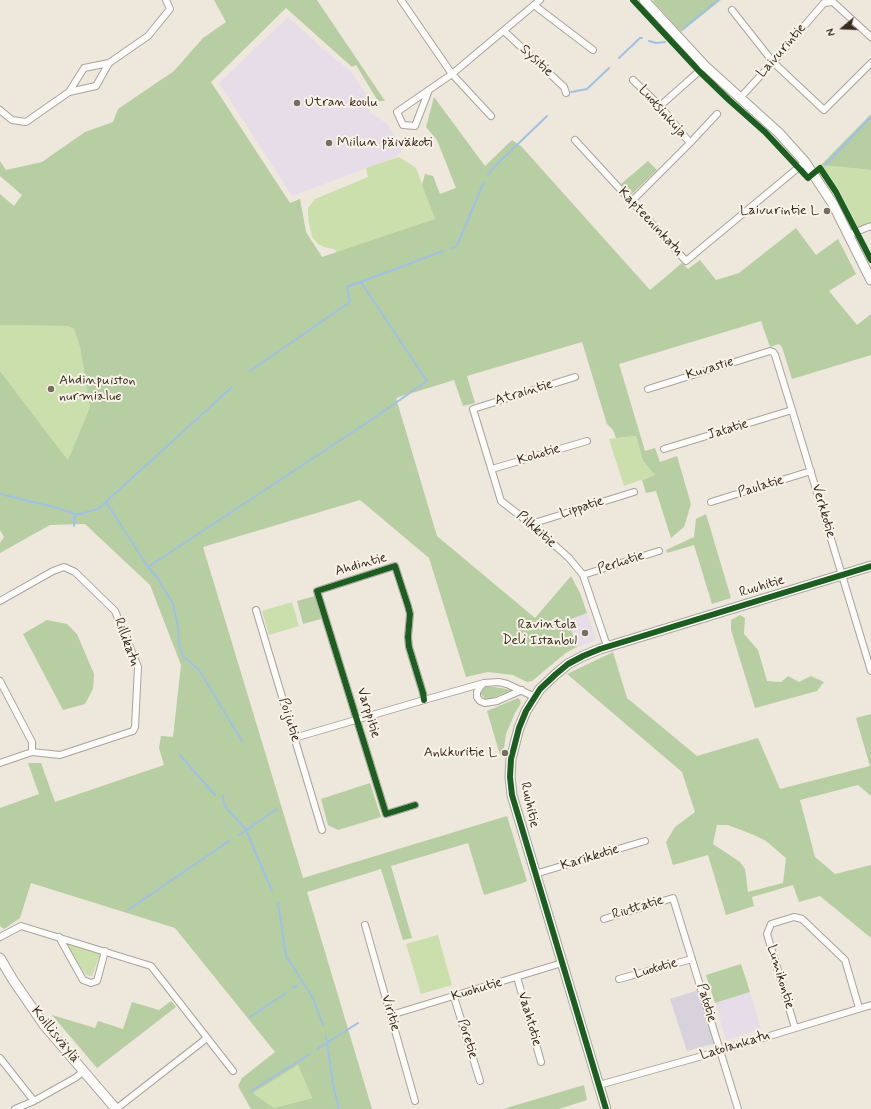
<!DOCTYPE html>
<html>
<head>
<meta charset="utf-8">
<style>
  body { margin:0 }
  #map { position:relative; width:871px; height:1109px; overflow:hidden; background:#ede7dc; font-family:Mynerve,sans-serif }
  canvas { display:block }
  .north { position:absolute; left:823px; top:8px; width:40px; height:40px; -webkit-text-stroke:3px #f7f3e8; paint-order:stroke; rotate:251deg; font-size:11px; font-weight:700; line-height:16px; text-align:center; color:#3b2a1e }
  .north::after { content:''; display:block; margin:auto; width:14px; height:18px; background:#3b2a1e; clip-path:polygon(50% 0,100% 100%,50% 72%,0 100%) }
</style>
</head>
<body>
<div id="map">
<canvas width="871" height="1109"></canvas>
<div class="north">N</div>
</div>
<script>
const c = document.querySelector('canvas').getContext('2d');
c.lineJoin = 'round';
function fill(path, color) { c.fillStyle = color; c.fill(path, 'evenodd'); }
const poly = rows => new Path2D(rows.map(r => 'M' + r).join(''));
function trace(path, color, width, dash) { c.strokeStyle = color; c.lineWidth = width; c.lineCap = dash ? 'butt' : 'round'; c.setLineDash(dash || []); c.stroke(path); }
function drawText(font, color, halo, rows, align = 'center') {
  c.font = font + ' Mynerve,sans-serif'; c.lineWidth = 4; c.setLineDash([]); c.textBaseline = 'middle'; c.strokeStyle = halo; c.fillStyle = color; for (const [text, x, y, turn = 0] of rows) {
    c.save(); c.translate(x, y); c.rotate((+turn || 0) * Math.PI / 180); c.textAlign = isNaN(turn) ? turn : align; if (halo) c.strokeText(text, 0, 0); c.fillText(text, 0, 0); c.restore();
  }
}
fill(poly([
  [288,17,323,49,350,71,370,100,369,112,386,123,404,148,396,157,292,196,219,83],
  [587,613,596,640,577,647,568,620],
  [750,992,761,1029,726,1040,715,1003]
]), '#e6dde9');
fill(poly([
  [699,990,716,1043,687,1051,670,999]
]), '#d7d2db');
fill(poly([
  [399,157,416,168,435,219,340,256,334,249,324,247,318,244,312,237,309,223,308,214,308,208,315,199,368,177,366,168],
  [821,165,871,170,871,225,859,229,839,190],
  [0,325,68,326,74,329,80,347,90,407,68,460,0,371],
  [636,436,643,461,655,475,624,486,609,439],
  [292,602,299,626,269,635,262,611],
  [438,935,452,985,421,994,406,944],
  [65,943,100,954,92,976,86,975],
  [298,1065,312,1098,274,1108,253,1093]
]), '#cadfac');
fill(poly([
  [214,0,317,0,385,101,378,101,356,65,352,67,286,8,211,82,290,203,300,199,306,232,322,257,435,219,422,185,425,174,433,176,440,194,456,188,437,140,426,127,434,97,485,166,512,140,521,146,650,290,682,263,688,269,700,260,716,280,739,273,796,228,816,255,838,239,856,274,829,291,857,325,871,314,871,355,792,379,782,347,779,344,770,347,761,321,619,364,645,451,655,448,660,462,677,456,691,504,684,527,671,538,656,491,646,493,642,480,655,475,643,461,636,436,616,438,613,430,607,424,582,342,467,376,475,403,463,406,454,380,396,398,437,536,535,618,571,576,580,593,587,613,568,620,577,647,567,652,532,681,527,682,513,675,488,672,466,677,429,558,360,500,203,547,303,878,507,816,527,881,523,883,484,895,468,843,391,866,412,938,403,940,381,869,307,892,372,1109,251,1109,238,1086,242,1078,275,1052,175,928,31,883,20,918,4,929,0,926,0,808,39,794,28,763,41,763,55,802,164,765,159,748,161,736,173,737,181,665,150,585,85,524,50,525,0,553,0,543,4,537,0,530,0,371,68,460,90,407,80,347,74,329,68,326,0,325,0,194,14,206,22,195,0,176,0,161,6,170,42,162,85,132,113,122,118,109,174,71,203,38,226,22],
  [298,1065,312,1098,274,1108,253,1093],
  [654,0,721,0,681,32,653,1],
  [871,114,871,170,821,165],
  [648,161,657,170,631,195,621,184],
  [706,514,731,598,712,604,694,545,667,553,666,550,694,537,696,519],
  [315,596,321,619,303,624,297,601],
  [740,615,745,618,744,634,758,650,767,681,781,682,788,676,799,682,811,676,824,682,817,691,755,708,731,630,731,620],
  [47,620,67,624,77,634,94,674,93,689,85,704,63,710,23,634],
  [613,652,627,698,697,756,758,738,780,789,870,766,856,718,871,714,871,796,858,785,800,800,815,857,835,874,871,865,871,938,820,896,799,902,793,885,752,897,754,906,726,915,708,855,673,865,666,842,675,827,695,812,682,772,567,674],
  [717,825,728,825,754,835,766,841,786,858,783,883,748,892,745,869,740,862,713,844],
  [485,687,494,687,512,690,490,699,485,699,481,694,482,690],
  [518,698,520,700,521,703,515,713,506,734,503,755,500,755,487,711],
  [370,783,381,817,338,830,328,825,321,799],
  [741,964,750,992,715,1003,706,975],
  [171,1001,176,1007,97,1068,52,1015,95,1028,98,1021,123,1029,132,1002,159,1010],
  [584,1085,587,1100,559,1109,503,1109]
]), '#b7cea2');
trace(poly([
  [683,29,718,0],
  [649,41,656,43,665,42],
  [619,58,640,38,642,38],
  [571,92,587,89,609,68],
  [825,165,871,117],
  [488,175,492,169,547,116],
  [451,248,455,247,458,243,484,182],
  [250,371,350,302,347,287,443,251],
  [0,494,58,508,75,514,80,514,98,509,232,387],
  [106,502,148,567,157,577,173,604,178,627,179,645,183,656,199,670,242,741],
  [74,526,75,514],
  [148,567,374,418,427,381,361,282],
  [180,755,215,795],
  [223,795,224,805,246,830,272,891],
  [239,835,277,809],
  [278,903,286,956,313,998,323,1025],
  [128,910,229,841],
  [293,988,297,986],
  [250,1017,286,993],
  [326,1037,333,1084,339,1109],
  [317,1049,358,1023],
  [251,1091,310,1054]
]), '#9fc1e6', 2);
const street = poly([
  [401,0,452,74,491,116],
  [824,3,833,2,871,37],
  [534,5,593,50],
  [732,10,773,62,824,110,871,63],
  [504,31,564,87,566,93],
  [633,80,660,106,690,143],
  [429,90,415,126,403,125,397,112,452,74,540,0],
  [69,92,96,86,109,63,148,36,170,9,166,0],
  [740,98,773,62,824,3],
  [660,106,705,66],
  [0,110,12,120,26,122,69,92,84,68,109,63],
  [575,140,686,261,805,162],
  [631,202,690,143,717,114],
  [848,235,871,226],
  [575,377,473,409,501,501,531,524,569,558,583,575,605,640,608,646],
  [648,389,770,351,773,352,775,355,792,410,871,671],
  [664,449,792,410],
  [492,469,587,441],
  [711,502,811,471],
  [531,524,634,492],
  [583,575,659,551],
  [0,601,53,571,64,567,75,572,115,611,138,667,135,727,133,731,60,755,32,752],
  [256,610,322,830],
  [0,681,32,742,32,752,0,763],
  [483,684,480,687,477,692,477,697,480,701,485,703,497,701,522,690],
  [294,738,424,700,484,683,499,682,507,684,535,697],
  [415,805,386,814,317,591,395,566,408,606,410,614,408,637,409,647,423,693,424,700],
  [535,874,645,841],
  [604,919,673,898,738,1109],
  [365,925,415,1101],
  [0,937,21,926,151,966,233,1071],
  [59,937,83,980,91,983,97,981,105,951],
  [517,977,541,1062],
  [619,979,692,959],
  [454,997,480,1081],
  [391,1015,562,963],
  [795,1028,767,934,771,924,794,917,802,919,845,960,859,1008],
  [0,1058,34,1101],
  [599,1085,720,1051,871,1005],
  [15,1109,34,1101,75,1078,84,1071],
  [116,1109,207,1038]
]);
const secondary = poly([
  [644,0,705,66,779,133,805,162,833,204,871,280],
  [0,958,13,980,44,1025,116,1109],
  [606,1109,512,795,510,777,511,759,519,728,526,711,540,689,556,674,568,664,583,656,600,649,871,566]
]);
trace(street, '#a9a49c', 8);
trace(secondary, '#a9a49c', 11);
trace(street, '#fcfbfa', 6);
trace(secondary, '#fcfbfa', 9);
trace(poly([
  [633,0,699,71,729,100,765,132,808,178,820,168,836,192,871,260],
  [415,805,386,814,317,591,395,566,408,606,410,614,408,637,409,647,423,693,424,700],
  [606,1109,512,795,510,777,511,759,519,728,526,711,540,689,556,674,568,664,583,656,600,649,871,566]
]), '#1b5e20', 6);
for (const [x, y, r, color] of [
  [297,103,4,"#796c60"],
  [329,143,4,"#796c60"],
  [827,211,4,"#796c60"],
  [51,389,4,"#796c60"],
  [585,633,4,"#796c60"],
  [505,753,4,"#796c60"]
]) { const dot = new Path2D(); dot.arc(x, y, r, 0, 2 * Math.PI); c.fillStyle = color; c.fill(dot); trace(dot, '#f7f3e8', 1.5); }
drawText('14px', '#3b2a1e', '#f7f3e8', [
  ["Laivurintie",782,51,-49],
  ["Sysitie",536,61,43],
  ["Luotsinkuja",662,112,48],
  ["Kapteeninkatu",650,222,47],
  ["Kuvastie",710,369,-17],
  ["Atraintie",524,393,-17],
  ["Jatatie",728,430,-17],
  ["Kohotie",539,455,-17],
  ["Paulatie",761,487,-17],
  ["Lippatie",582,508,-18],
  ["Verkkotie",823,511,74],
  ["Pilkkitie",536,530,41],
  ["Perhotie",621,563,-18],
  ["Ahdintie",361,565,-16],
  ["Ruuhitie",762,587,-17],
  ["Rillikatu",126,642,70],
  ["Varppitie",368,713,73],
  ["Poijutie",289,720,73],
  ["Ruuhitie",529,805,77],
  ["Karikkotie",590,858,-17],
  ["Riuttatie",638,908,-17],
  ["Luototie",656,969,-16],
  ["Lumikontie",780,977,73],
  ["Kuohutie",477,990,-17],
  ["Patotie",706,1003,73],
  ["Viritie",390,1013,74],
  ["Vaahtotie",529,1019,74],
  ["Koillisväylä",55,1035,51],
  ["Poretie",467,1039,73],
  ["Latolankatu",735,1046,-17]
]);
drawText('14px', '#3b2a1e', '#f7f3e8', [
  ["Utran koulu",305,103],
  ["Miilun päiväkoti",337,143],
  ["Laivurintie L",819,211,"right"],
  ["Ahdinpuiston",59,381],
  ["nurmialue",59,397],
  ["Ravintola",577,625,"right"],
  ["Deli Istanbul",577,641,"right"],
  ["Ankkuritie L",497,753,"right"]
], 'left');
</script>
</body>
</html>
